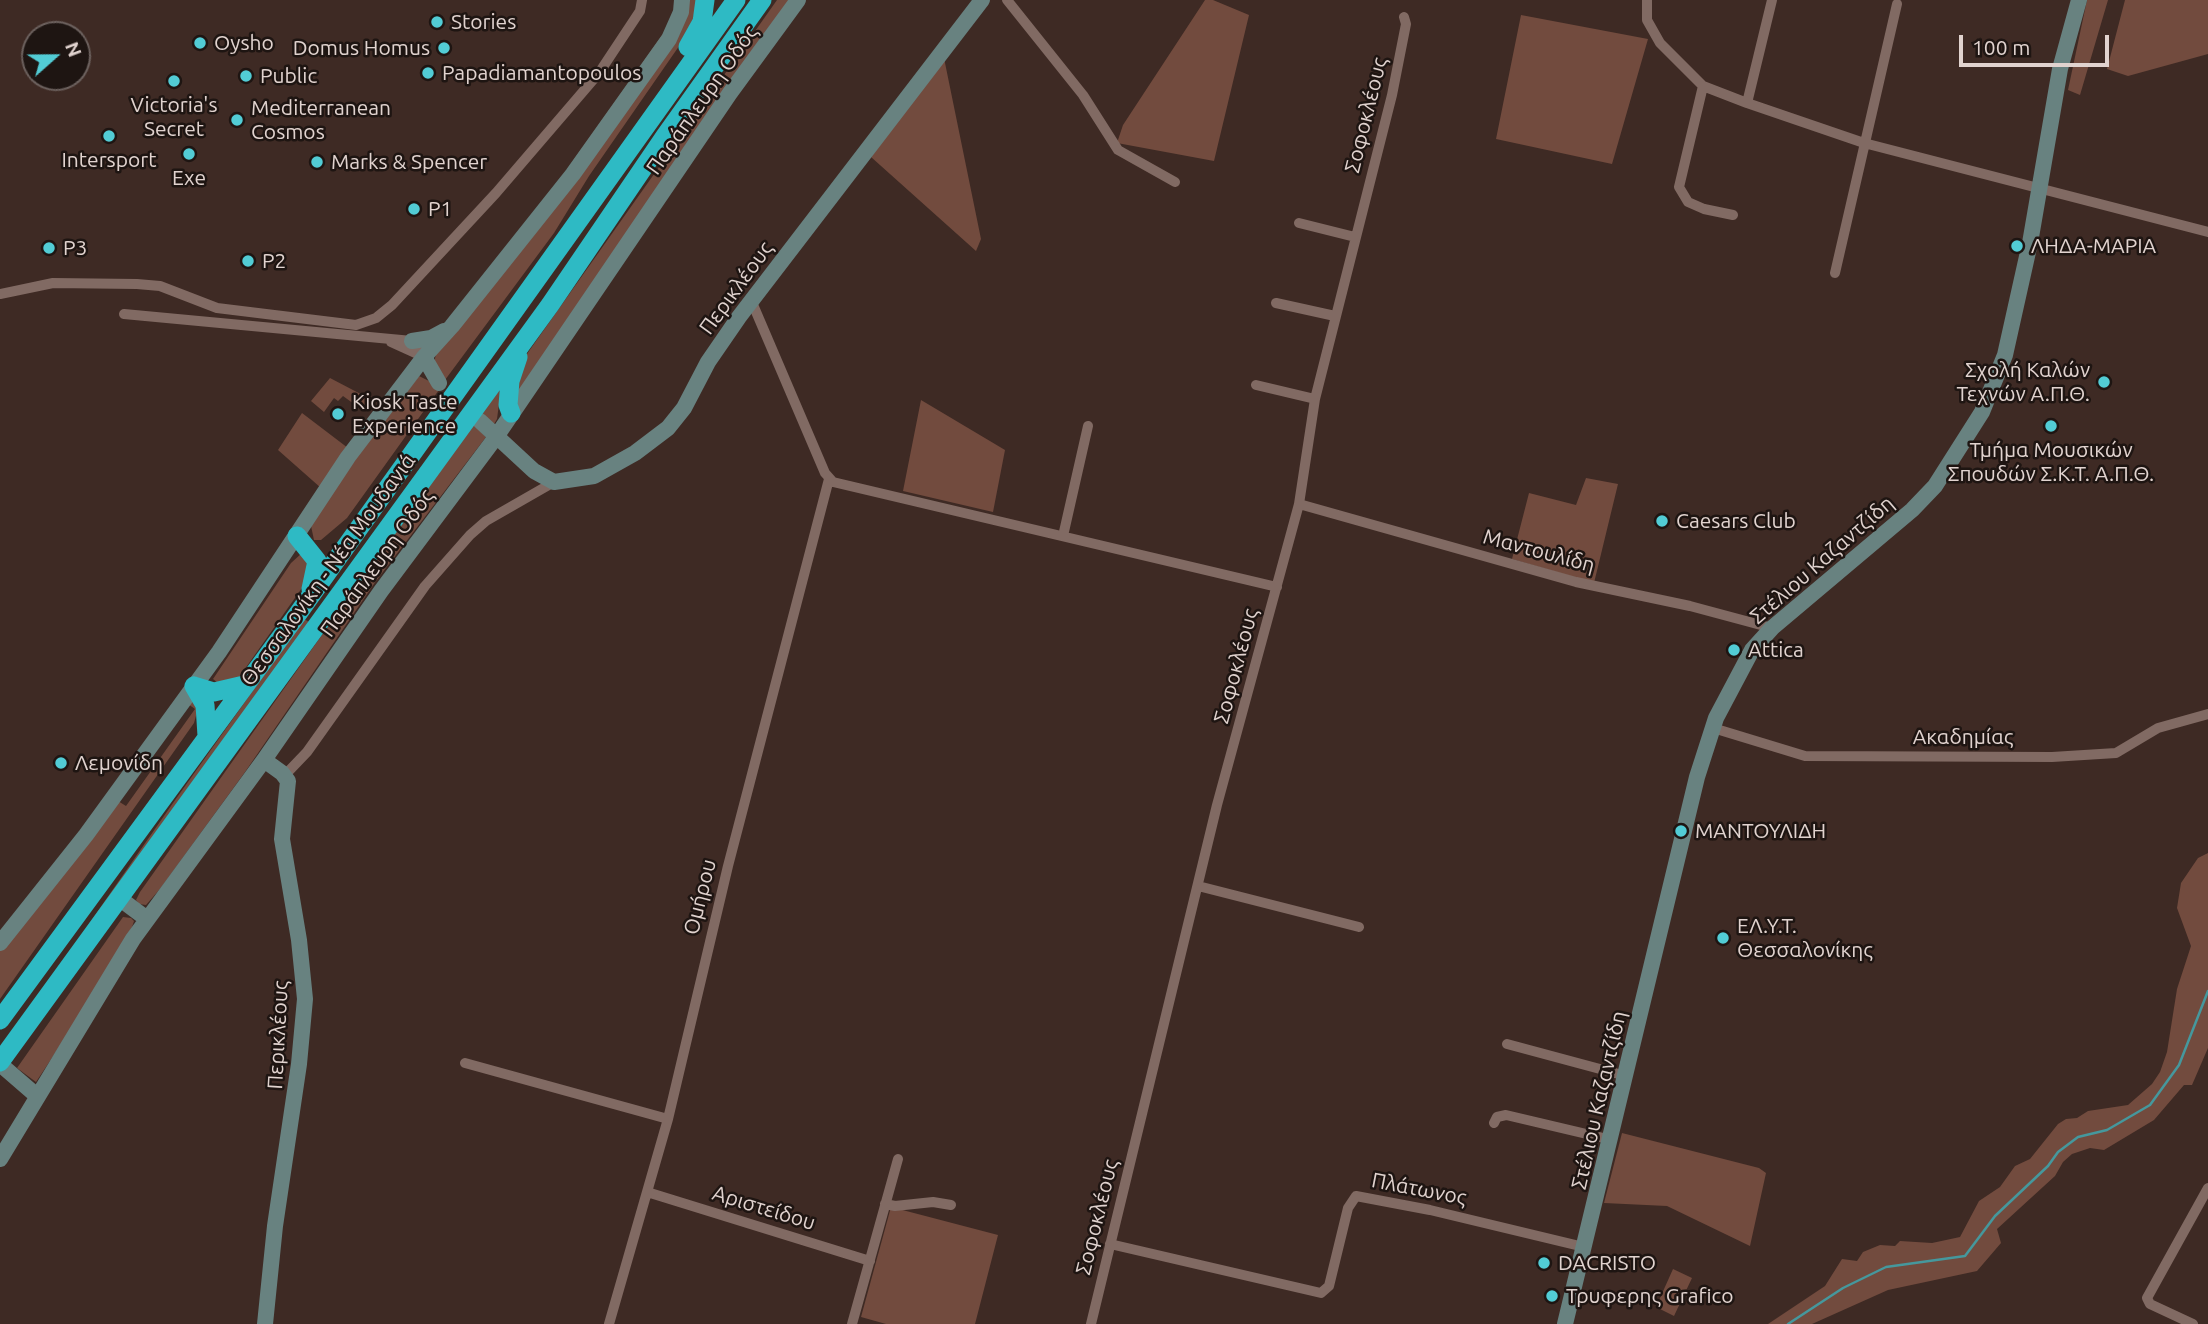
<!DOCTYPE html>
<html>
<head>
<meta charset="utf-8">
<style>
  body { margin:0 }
  #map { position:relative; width:2208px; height:1324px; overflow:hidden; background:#3e2a24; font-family:Ubuntu,sans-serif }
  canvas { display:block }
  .north { position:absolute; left:21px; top:21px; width:70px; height:70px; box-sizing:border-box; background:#1e1512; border:2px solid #6c615e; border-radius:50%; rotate:69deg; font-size:19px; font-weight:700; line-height:28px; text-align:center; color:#e1d3cf }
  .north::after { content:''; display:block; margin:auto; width:24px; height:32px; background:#52ccd5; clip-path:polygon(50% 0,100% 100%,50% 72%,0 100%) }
  .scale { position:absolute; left:1959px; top:35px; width:150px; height:32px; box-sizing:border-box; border:4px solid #e1d3cf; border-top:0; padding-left:9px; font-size:21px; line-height:24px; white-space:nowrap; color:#e1d3cf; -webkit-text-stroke:5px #1e1512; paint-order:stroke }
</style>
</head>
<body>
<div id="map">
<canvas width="2208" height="1324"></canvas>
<div class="north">N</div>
<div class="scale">100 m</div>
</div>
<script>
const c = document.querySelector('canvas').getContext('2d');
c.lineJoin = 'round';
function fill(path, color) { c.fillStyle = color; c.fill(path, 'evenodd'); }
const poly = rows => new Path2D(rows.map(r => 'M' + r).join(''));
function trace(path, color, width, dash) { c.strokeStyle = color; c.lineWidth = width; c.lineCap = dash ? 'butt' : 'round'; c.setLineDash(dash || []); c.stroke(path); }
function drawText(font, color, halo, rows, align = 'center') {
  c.font = font + ' Ubuntu,sans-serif'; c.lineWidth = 5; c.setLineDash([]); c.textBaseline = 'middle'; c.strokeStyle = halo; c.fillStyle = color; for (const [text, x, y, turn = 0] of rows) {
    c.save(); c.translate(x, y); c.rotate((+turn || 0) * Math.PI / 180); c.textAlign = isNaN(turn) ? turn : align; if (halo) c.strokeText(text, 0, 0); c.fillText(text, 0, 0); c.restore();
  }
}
fill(poly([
  [687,0,697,0,692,25,684,39,589,176,554,233,445,380,434,363,436,354],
  [777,0,793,0,514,402,517,368],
  [1205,0,1213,0,1249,15,1214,161,1117,143,1123,125],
  [2087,0,2108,0,2080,95,2068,90],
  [2125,0,2208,0,2208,54,2128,76,2107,69],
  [1521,15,1648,39,1612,164,1496,139],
  [944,58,981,239,976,251,871,157],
  [419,376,441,387,347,518,321,540,314,540,311,526,352,461],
  [330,378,374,401,371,406,354,404,343,396,338,401,334,398,324,412,311,401],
  [501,389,497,419,493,426,476,414],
  [921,400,1005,450,993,512,903,491],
  [302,413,348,448,321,488,278,450],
  [472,423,486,437,376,581,245,772,160,889,146,905,139,904,136,900,140,892],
  [1586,478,1618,484,1594,583,1512,559,1529,493,1576,505],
  [302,553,311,556,309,578,235,683,223,687,213,679,291,563],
  [304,619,309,622,84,931,173,803],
  [194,699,199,705,194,723,0,999,0,950,118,801,126,806,195,709,188,704],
  [2208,853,2208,1048,2192,1085,2184,1085,2154,1120,2104,1150,2090,1148,2072,1154,2063,1162,2055,1176,1997,1229,2001,1243,1977,1271,1888,1290,1812,1324,1768,1324,1825,1286,1842,1259,1857,1261,1863,1252,1880,1245,1895,1246,1900,1241,1932,1243,1960,1237,1979,1201,2000,1187,2015,1166,2030,1159,2058,1124,2066,1119,2077,1118,2088,1111,2128,1105,2152,1084,2160,1072,2167,1052,2177,989,2191,946,2177,908,2181,883,2198,858],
  [123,917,131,918,134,921,132,927,89,1002,36,1082,17,1068],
  [1622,1133,1759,1168,1766,1173,1750,1246,1667,1206,1604,1203],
  [891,1207,998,1235,975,1324,886,1324,861,1317],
  [1673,1269,1692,1278,1674,1316,1656,1307]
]), '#724b3e');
trace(poly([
  [1788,1324,1843,1288,1886,1267,1965,1256,1995,1216,2048,1166,2058,1152,2078,1137,2107,1130,2150,1105,2179,1065,2208,991]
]), '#45989d', 2.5);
trace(poly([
  [1007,0,1083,95,1118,150,1175,182],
  [1647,0,1647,20,1660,43,1703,86,1747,103],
  [1772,0,1747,103,1864,143,2208,232],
  [1703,86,1679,187,1688,202,1704,209,1733,215],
  [1299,223,1355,237],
  [1835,273,1897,4],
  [0,294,53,283,137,284,160,286,217,308,356,325,376,318,392,305,496,193,599,73,640,11,642,0],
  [751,300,825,473,833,482,1277,587],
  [1276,303,1335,316],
  [124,314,412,341,421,348,424,357],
  [391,342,424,357],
  [1256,385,1315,399],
  [1299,504,1576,582,1690,606,1772,628],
  [1063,536,1088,426],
  [1713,728,1805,756,2052,757,2116,753,2158,728,2208,714],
  [285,775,307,752,425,586,470,535,486,521,554,482],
  [1198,886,1359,927],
  [1507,1044,1626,1076],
  [465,1063,668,1119],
  [1494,1123,1497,1117,1506,1115,1612,1140],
  [647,1192,870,1261],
  [885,1204,895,1206,933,1202,951,1205],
  [1110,1244,1321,1293,1329,1286,1348,1208,1356,1196,1430,1210,1584,1247],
  [609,1324,668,1119,728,866,829,479],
  [852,1324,898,1159],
  [1091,1324,1217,805,1299,504,1315,399,1392,95,1406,24,1404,17],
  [2193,1324,2150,1304,2147,1298,2208,1188]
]), '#816a63', 10);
trace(poly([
  [412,341,431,338,444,331],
  [424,357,439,383],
  [480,421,534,471,554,482,594,476,635,453,668,428,684,408,708,362,739,317,982,0],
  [264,760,282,773,288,781,282,839,299,940,305,999,299,1064,275,1226,265,1324],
  [119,898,147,919],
  [0,943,86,835,219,652,348,457,424,357,452,326,573,174,669,39,681,12,682,0],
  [0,1064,37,1096],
  [0,1159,133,939,264,760,381,591,496,437,730,93,798,0],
  [1565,1324,1697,777,1716,718,1752,650,1772,628,1912,510,1935,486,1982,412,2005,355,2030,243,2060,69,2079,0]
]), '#688280', 16);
trace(poly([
  [688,47,702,22,705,0],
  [511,413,508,405,510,381,518,357],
  [297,536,317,561,311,589],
  [194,686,205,705,207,736],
  [194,686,214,692,244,685],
  [0,1020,297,615,736,0],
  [0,1062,550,305,665,136,762,0]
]), '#2ebac4', 19);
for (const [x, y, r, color] of [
  [437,22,7,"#52ccd5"],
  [200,43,7,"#52ccd5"],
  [444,48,7,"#52ccd5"],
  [428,73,7,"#52ccd5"],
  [246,76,7,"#52ccd5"],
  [174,81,7,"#52ccd5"],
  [237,120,7,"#52ccd5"],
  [109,136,7,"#52ccd5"],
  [189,154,7,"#52ccd5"],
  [317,162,7,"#52ccd5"],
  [414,209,7,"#52ccd5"],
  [2017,246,7,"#52ccd5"],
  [49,248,7,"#52ccd5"],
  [248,261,7,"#52ccd5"],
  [2104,382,7,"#52ccd5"],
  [338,414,7,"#52ccd5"],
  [2051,426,7,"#52ccd5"],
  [1662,521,7,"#52ccd5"],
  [1734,650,7,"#52ccd5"],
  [61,763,7,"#52ccd5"],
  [1681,831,7,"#52ccd5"],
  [1723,938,7,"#52ccd5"],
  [1544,1263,7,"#52ccd5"],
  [1552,1296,7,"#52ccd5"]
]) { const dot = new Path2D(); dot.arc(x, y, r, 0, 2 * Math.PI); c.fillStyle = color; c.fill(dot); trace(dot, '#1e1512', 2.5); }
drawText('21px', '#e1d3cf', '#1e1512', [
  ["Stories",451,22],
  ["Oysho",214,43],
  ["Domus Homus",430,48,"right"],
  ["Papadiamantopoulos",442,73],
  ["Public",260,76],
  ["Victoria's",174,105,"center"],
  ["Secret",174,129,"center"],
  ["Mediterranean",251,108],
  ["Cosmos",251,132],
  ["Intersport",109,160,"center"],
  ["Marks & Spencer",331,162],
  ["Exe",189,178,"center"],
  ["P1",428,209],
  ["ΛΗΔΑ-ΜΑΡΙΑ",2031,246],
  ["P3",63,248],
  ["P2",262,261],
  ["Σχολή Καλών",2090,370,"right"],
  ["Τεχνών Α.Π.Θ.",2090,394,"right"],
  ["Kiosk Taste",352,402],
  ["Experience",352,426],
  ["Τμήμα Μουσικών",2051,450,"center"],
  ["Σπουδών Σ.Κ.Τ. Α.Π.Θ.",2051,474,"center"],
  ["Caesars Club",1676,521],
  ["Attica",1748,650],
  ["Λεμονίδη",75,763],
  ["ΜΑΝΤΟΥΛΙΔΗ",1695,831],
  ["ΕΛ.Υ.Τ.",1737,926],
  ["Θεσσαλονίκης",1737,950],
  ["DACRISTO",1558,1263],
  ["Τρυφερης Grafico",1566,1296]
], 'left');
drawText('21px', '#e1d3cf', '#1e1512', [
  ["Παράπλευρη Οδός",702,100,-55],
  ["Σοφοκλέους",1366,115,-76],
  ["Περικλέους",736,288,-54],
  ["Μαντουλίδη",1539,551,15],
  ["Στέλιου Καζαντζίδη",1822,560,-41],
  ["Παράπλευρη Οδός",377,563,-54],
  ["Θεσσαλονίκη - Νέα Μουδανιά",328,570,-54],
  ["Σοφοκλέους",1236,666,-75],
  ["Ακαδημίας",1963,737],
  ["Ομήρου",700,897,-76],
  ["Περικλέους",278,1035,-87],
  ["Στέλιου Καζαντζίδη",1599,1100,-77],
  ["Πλάτωνος",1419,1189,11],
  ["Αριστείδου",764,1208,17],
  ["Σοφοκλέους",1097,1217,-76]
]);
</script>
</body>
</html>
